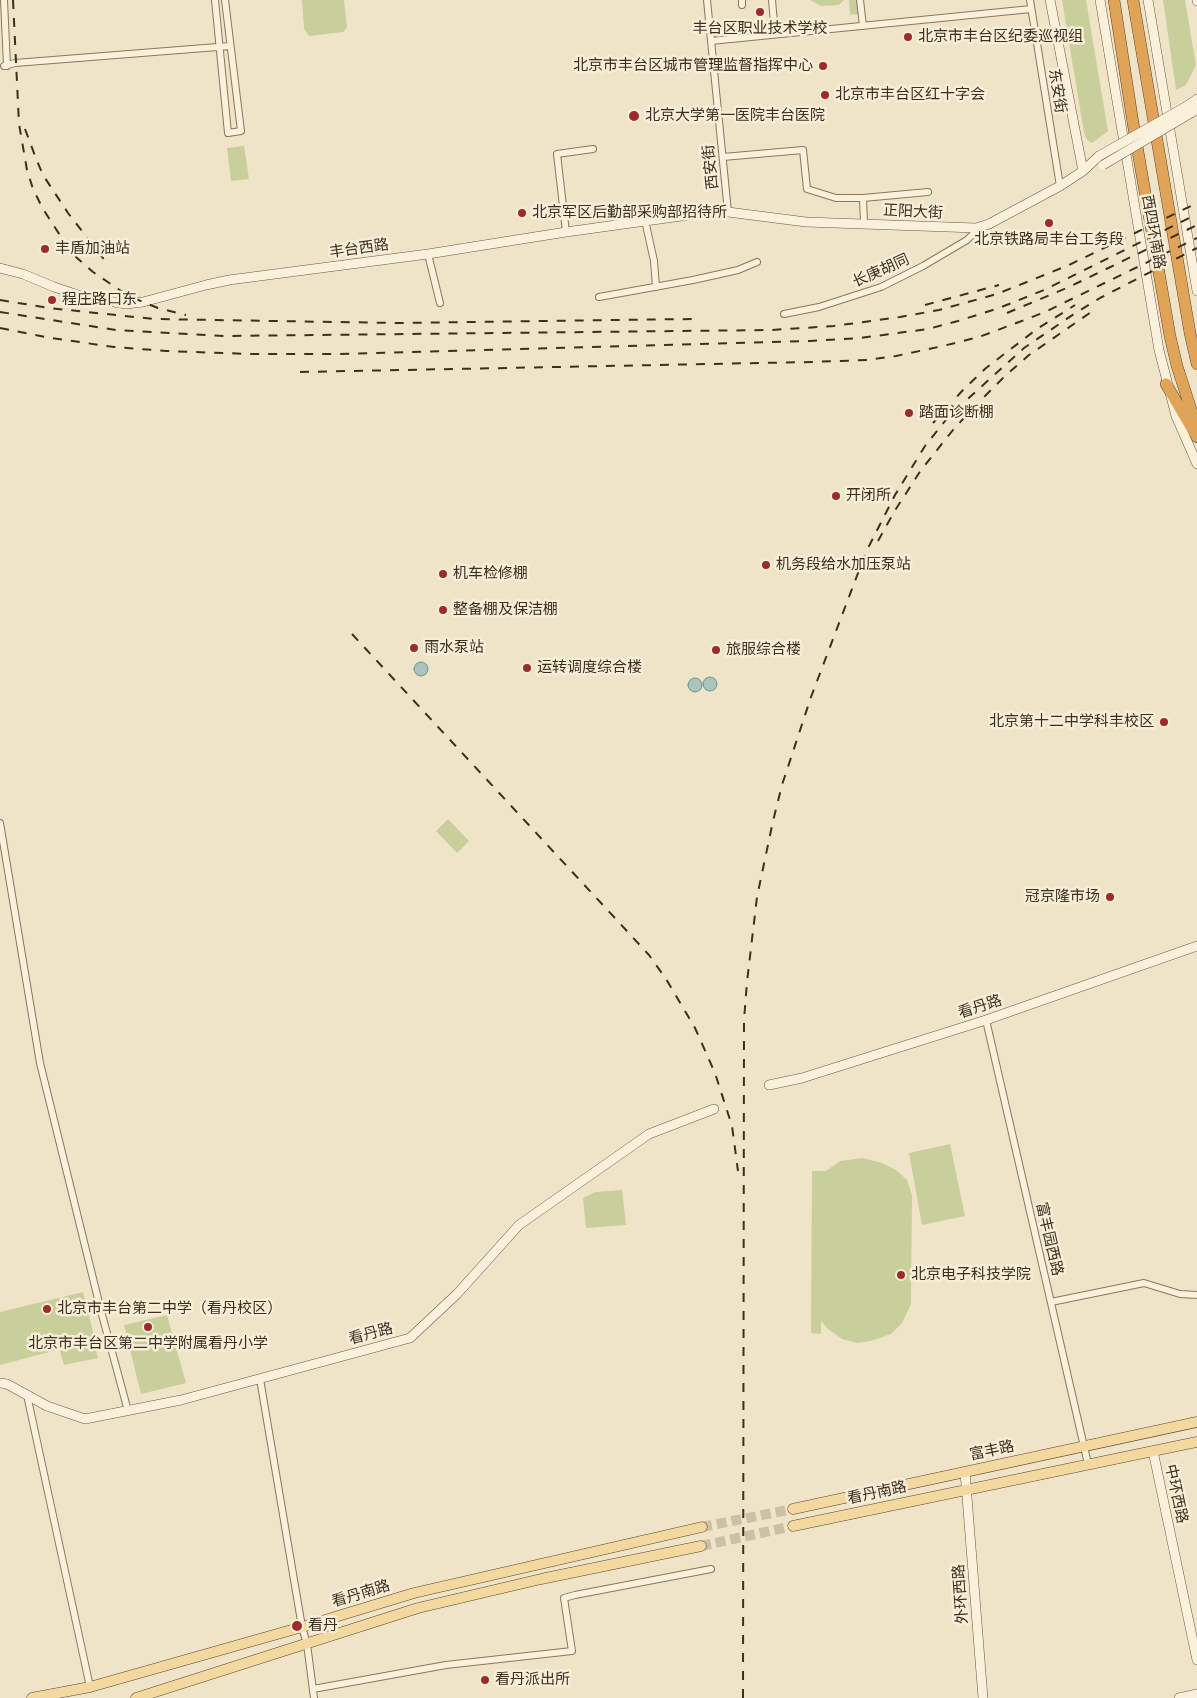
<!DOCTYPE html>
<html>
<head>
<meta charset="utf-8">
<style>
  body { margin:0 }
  canvas { display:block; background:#f0e4c8 }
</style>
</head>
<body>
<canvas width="1197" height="1698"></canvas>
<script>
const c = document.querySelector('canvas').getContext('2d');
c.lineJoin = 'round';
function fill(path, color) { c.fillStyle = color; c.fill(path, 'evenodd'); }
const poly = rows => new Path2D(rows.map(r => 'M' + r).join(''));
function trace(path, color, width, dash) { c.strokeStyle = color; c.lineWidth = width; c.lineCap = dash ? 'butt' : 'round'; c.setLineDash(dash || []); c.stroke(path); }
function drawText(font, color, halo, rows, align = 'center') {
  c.font = font + ' "Libre Baskerville","Noto Sans SC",serif'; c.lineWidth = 5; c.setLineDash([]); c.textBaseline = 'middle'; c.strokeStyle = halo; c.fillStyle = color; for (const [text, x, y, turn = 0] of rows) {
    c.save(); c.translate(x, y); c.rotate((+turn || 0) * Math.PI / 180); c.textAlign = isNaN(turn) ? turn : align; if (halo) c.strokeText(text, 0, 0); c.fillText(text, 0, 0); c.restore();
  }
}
fill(poly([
  [302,0,344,0,347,27,343,32,309,36,304,29],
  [810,0,844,0,839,5,821,6],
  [849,0,857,0,859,14,850,15],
  [1062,0,1086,0,1108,131,1092,143,1087,140,1084,133],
  [1163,0,1185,0,1196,65,1186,85,1176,90],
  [244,146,249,179,231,181,227,148],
  [448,819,469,841,457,853,436,831],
  [950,1144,965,1216,922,1225,909,1153],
  [863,1158,882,1163,896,1170,907,1180,912,1195,911,1304,902,1323,891,1334,871,1341,857,1343,842,1339,828,1329,821,1321,821,1334,811,1333,812,1171,826,1171,840,1161],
  [622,1190,626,1225,586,1228,583,1198,595,1192],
  [83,1292,95,1340,0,1365,0,1312],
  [167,1315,186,1383,141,1394,124,1325],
  [94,1343,98,1358,64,1365,60,1351]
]), '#c9cf9b');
const water = poly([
  '414 669a7 7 0 1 1 14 0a7 7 0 1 1-14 0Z',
  '703 684a7 7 0 1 1 14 0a7 7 0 1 1-14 0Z',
  '688 685a7 7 0 1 1 14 0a7 7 0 1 1-14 0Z'
]);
fill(water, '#a9c4bc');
trace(water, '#6f938a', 1);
trace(poly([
  [702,1527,793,1509],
  [701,1546,793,1526]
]), '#ccc0a6', 10, [10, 5]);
const street = poly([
  [4,0,7,66],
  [215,0,228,133,241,131,225,0],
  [707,0,728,212],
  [742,0,742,5],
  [772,0,775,34],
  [860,0,863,26],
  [1030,0,1060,186],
  [711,41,1031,9],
  [4,66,15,63,230,46],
  [723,157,803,150,807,189,836,198,863,198],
  [645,220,654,261,656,287],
  [864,223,863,198,928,192],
  [566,232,557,154,593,149],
  [428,254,440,303],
  [599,297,693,280,738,270,757,262],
  [784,314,819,307,881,287,923,266,967,240,973,234,976,228],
  [0,823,40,1063,101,1311,128,1411],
  [986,1020,1088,1464],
  [1051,1302,1144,1283,1180,1294,1197,1295],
  [260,1379,302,1627,307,1644,314,1698],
  [27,1395,90,1687],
  [313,1689,446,1665,572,1651,564,1598,575,1595,711,1569]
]);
const secondary = poly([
  [1050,0,1083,171],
  [1100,0,1159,350,1176,416,1197,464],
  [1148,0,1197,291],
  [1197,0,1197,1],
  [1187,106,1197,99],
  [1191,113,1197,109],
  [0,268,23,274,54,287,84,297,126,304,143,302,206,285,229,280,428,254,566,232,710,212,728,212,806,222,976,228,989,224,1060,186,1083,171,1099,156],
  [769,1085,802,1078,986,1020,1197,946],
  [0,1383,7,1384,47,1406,85,1419,181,1400,410,1338,457,1294,519,1225,649,1134,714,1109],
  [1153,1451,1197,1660],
  [965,1472,983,1698],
  [1179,1698,1197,1694]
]);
const primary = poly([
  [793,1509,1197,1422],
  [793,1526,1197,1442],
  [32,1698,90,1687,302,1627,414,1593,702,1527],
  [136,1698,418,1608,541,1579,701,1546]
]);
const highway = poly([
  [1114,0,1133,123,1170,336,1177,366,1197,428],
  [1133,0,1190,333,1197,364],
  [1166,384,1197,437]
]);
trace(street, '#8d765c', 8);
trace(secondary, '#6f573f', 10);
trace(primary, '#5b4430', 11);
trace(highway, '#5b4430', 12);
trace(street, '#faf1dc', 6);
trace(secondary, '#faf1dc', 9);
trace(primary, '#f3d9a0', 10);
trace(highway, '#e0a458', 11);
trace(poly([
  [13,0,19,124,27,170,33,189,43,209,65,243,77,258,93,272,127,295,143,302,158,308,186,315],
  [25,129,37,161,43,175,68,213,106,262],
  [0,300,49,308,154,319,397,323,692,319],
  [925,305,999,285],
  [0,312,116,330,225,336,771,330,834,326,900,317,939,310,997,294,1069,265,1197,203],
  [1007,313,1069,287,1197,225],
  [0,328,51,338,114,347,166,351,251,354,340,354,810,341,860,338,928,329,958,321,999,308,1044,290,1197,214],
  [300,372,811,362,867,360,896,356,943,346,979,337,1019,322,1045,312,1197,238],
  [933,423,963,390,986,368,1037,329,1075,305],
  [878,541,894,512,921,470,953,430,973,408,1005,376,1029,355,1094,310],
  [352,634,626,930,649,955,666,979,695,1028,715,1073,732,1126,738,1171],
  [743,1698,744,1020,747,982,757,897,773,821,782,785,811,697,866,552,895,495,925,446,945,421,961,405,1024,348,1074,314,1100,298,1197,248]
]), '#3d2e20', 2, [9, 9]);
const secondaryBridge = poly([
  [1099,156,1187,106],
  [1103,165,1191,113]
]);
trace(secondaryBridge, '#6f573f', 10, []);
trace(secondaryBridge, '#faf1dc', 9);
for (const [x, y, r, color] of [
  [760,12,5,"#9e2a2b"],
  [908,37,5,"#9e2a2b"],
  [823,66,5,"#9e2a2b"],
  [825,95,5,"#9e2a2b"],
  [634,116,6,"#9e2a2b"],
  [522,213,5,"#9e2a2b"],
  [1049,223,5,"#9e2a2b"],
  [45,249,5,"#9e2a2b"],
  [52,300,5,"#9e2a2b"],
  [909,413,5,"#9e2a2b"],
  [836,496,5,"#9e2a2b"],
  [766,565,5,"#9e2a2b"],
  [443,574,5,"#9e2a2b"],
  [443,610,5,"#9e2a2b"],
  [414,648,5,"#9e2a2b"],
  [716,650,5,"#9e2a2b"],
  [527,668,5,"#9e2a2b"],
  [1164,722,5,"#9e2a2b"],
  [1110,897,5,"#9e2a2b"],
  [901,1275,5,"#9e2a2b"],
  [47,1309,5,"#9e2a2b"],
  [148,1327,5,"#9e2a2b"],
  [297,1626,6,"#9e2a2b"],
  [485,1680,5,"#9e2a2b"]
]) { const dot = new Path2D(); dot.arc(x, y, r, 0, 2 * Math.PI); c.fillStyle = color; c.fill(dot); trace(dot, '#f7eed8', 2); }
drawText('15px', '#3d2e20', '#f7eed8', [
  ["丰台区职业技术学校",760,29,"center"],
  ["北京市丰台区纪委巡视组",918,37],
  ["北京市丰台区城市管理监督指挥中心",813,66,"right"],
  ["北京市丰台区红十字会",835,95],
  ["北京大学第一医院丰台医院",645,116],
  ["北京军区后勤部采购部招待所",532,213],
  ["北京铁路局丰台工务段",1049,240,"center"],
  ["丰盾加油站",55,249],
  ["程庄路口东",62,300],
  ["踏面诊断棚",919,413],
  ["开闭所",846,496],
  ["机务段给水加压泵站",776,565],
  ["机车检修棚",453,574],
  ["整备棚及保洁棚",453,610],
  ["雨水泵站",424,648],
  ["旅服综合楼",726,650],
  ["运转调度综合楼",537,668],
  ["北京第十二中学科丰校区",1154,722,"right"],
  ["冠京隆市场",1100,897,"right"],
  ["北京电子科技学院",911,1275],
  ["北京市丰台第二中学（看丹校区）",57,1309],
  ["北京市丰台区第二中学附属看丹小学",148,1344,"center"],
  ["看丹",308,1626],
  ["看丹派出所",495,1680]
], 'left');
drawText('15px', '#3d2e20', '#f7eed8', [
  ["东安街",1057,91,81],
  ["西安街",711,167,-96],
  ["正阳大街",913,212,3],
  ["西四环南路",1153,232,80],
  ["丰台西路",359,249,-8],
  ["长庚胡同",881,271,-24],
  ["看丹路",980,1007,-18],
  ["富丰园西路",1049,1239,77],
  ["看丹路",371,1334,-15],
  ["富丰路",992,1451,-12],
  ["看丹南路",877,1493,-12],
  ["中环西路",1176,1494,78],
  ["看丹南路",361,1594,-17],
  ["外环西路",961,1594,-94]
]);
</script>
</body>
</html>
